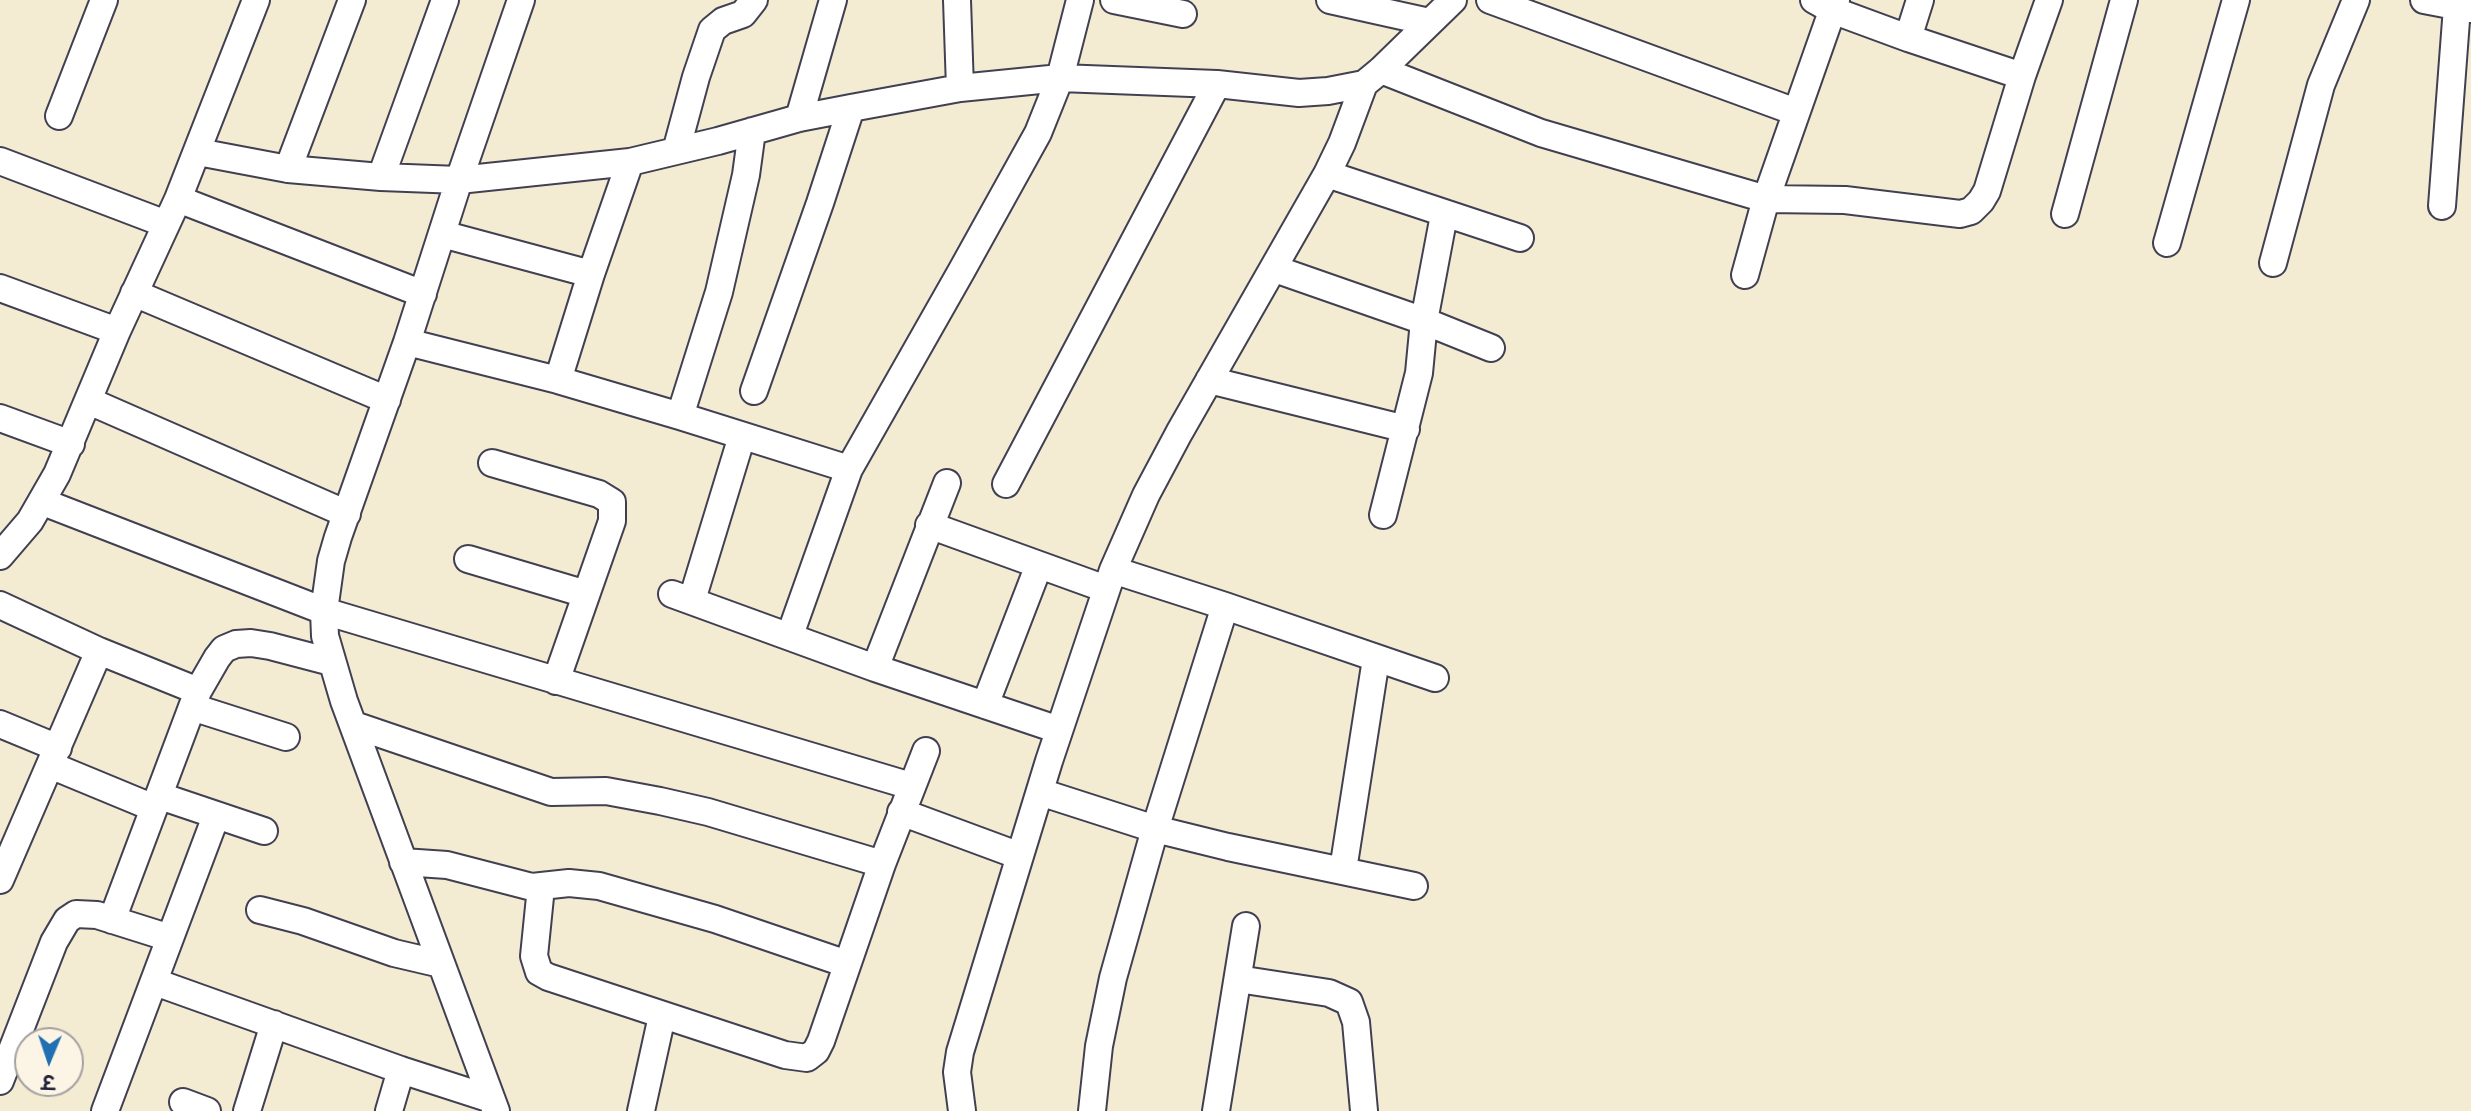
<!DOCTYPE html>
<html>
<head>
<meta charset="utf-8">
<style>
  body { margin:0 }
  #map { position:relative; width:2471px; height:1111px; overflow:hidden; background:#f3ecd2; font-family:"Comic Neue","Playpen Sans Deva",sans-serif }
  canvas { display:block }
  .north { position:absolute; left:14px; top:1027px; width:70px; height:70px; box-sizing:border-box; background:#fcf5e5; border:2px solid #a5a1a1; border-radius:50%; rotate:182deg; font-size:19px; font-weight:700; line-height:28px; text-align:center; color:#22223b }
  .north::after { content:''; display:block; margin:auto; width:24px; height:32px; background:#1f6fb2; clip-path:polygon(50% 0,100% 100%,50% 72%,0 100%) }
</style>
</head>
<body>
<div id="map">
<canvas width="2471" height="1111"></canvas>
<div class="north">उ</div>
</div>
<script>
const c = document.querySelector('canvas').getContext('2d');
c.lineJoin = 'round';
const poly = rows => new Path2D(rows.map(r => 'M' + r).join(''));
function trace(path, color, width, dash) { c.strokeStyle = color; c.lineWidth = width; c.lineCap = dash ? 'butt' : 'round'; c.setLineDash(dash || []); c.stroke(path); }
const minor = poly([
  [957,0,960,88],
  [1114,0,1183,14],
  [1330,0,1429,22],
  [1490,0,1796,112],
  [1814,0,1832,10,1908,38,2022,76],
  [2424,0,2471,9],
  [1908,38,1920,0],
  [1381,70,1541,133,1766,199,1845,200,1960,214,1971,211,1981,201,1987,191,2022,76,2049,0],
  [59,116,104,0],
  [799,118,833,0],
  [676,151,696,77,712,30,723,21,743,14,754,0],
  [198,152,288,169,381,177,459,180,630,162,718,141,799,118,851,108,960,88,1060,78,1217,84,1299,93,1328,91,1364,84,1381,70,1453,0],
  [0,161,166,224],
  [288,169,352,0],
  [1327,174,1520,238],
  [381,177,445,0],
  [178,199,423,294],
  [2442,206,2457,7],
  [2065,214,2124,0],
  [442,234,591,274],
  [2167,243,2236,0],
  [2273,263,2321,85,2356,0],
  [1275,269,1424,321,1491,348],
  [1745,275,1766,199,1836,0],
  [0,288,117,331],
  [134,293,387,400],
  [407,342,558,380,680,416,849,469],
  [558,380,591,274,630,162],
  [1209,380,1406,429],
  [754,391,820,203,851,108],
  [89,401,347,514],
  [680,416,719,292,746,175,752,131],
  [0,418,71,444],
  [492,463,599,494,612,502,612,521,556,681],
  [1006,484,1217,84],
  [43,502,324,611,911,786],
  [1383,515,1419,373,1424,321,1444,215],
  [929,525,1106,589],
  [0,556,30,521,57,474,117,331,178,199,256,0],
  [468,559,586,594],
  [1113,570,1225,606,1435,678],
  [672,594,875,668,1059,730],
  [692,600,742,436],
  [0,605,99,651,198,691],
  [790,635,849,469,962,270,1038,133,1060,78,1080,0],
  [875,668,947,483],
  [985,705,1039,565],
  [192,707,286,737],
  [0,724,58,748],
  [354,725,551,792,606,791,660,801,708,812,882,864],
  [50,765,154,808],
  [1040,792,1155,829,1228,847,1414,886],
  [160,796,264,831],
  [901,812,1020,856],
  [403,862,447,865,532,887,569,883,599,886,715,919,847,964],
  [1343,870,1376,659],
  [0,880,99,651],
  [541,887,534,956,539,972,548,977,785,1055,807,1058,816,1051,821,1041,882,864,926,751],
  [260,910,303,921,394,953,441,964],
  [112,920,198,691,217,658,224,649,236,644,251,643,270,646,331,662],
  [1238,979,1329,993,1349,1002,1356,1022,1364,1111],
  [155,982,401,1070,491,1099],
  [0,1081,54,942,67,920,76,914,97,915,170,938],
  [183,1102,207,1111],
  [105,1111,216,816],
  [247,1111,274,1024],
  [389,1111,401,1070],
  [496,1111,344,701,325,636,324,611,331,561,338,537,407,342,459,180,521,0],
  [641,1111,662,1016],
  [962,1111,957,1072,960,1052,1049,761,1113,570,1146,495,1179,433,1327,174,1342,143,1364,84],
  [1092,1111,1099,1046,1113,978,1155,829,1225,606],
  [1216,1111,1246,926]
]);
trace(minor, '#414052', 30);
trace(minor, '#fff', 26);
</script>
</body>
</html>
